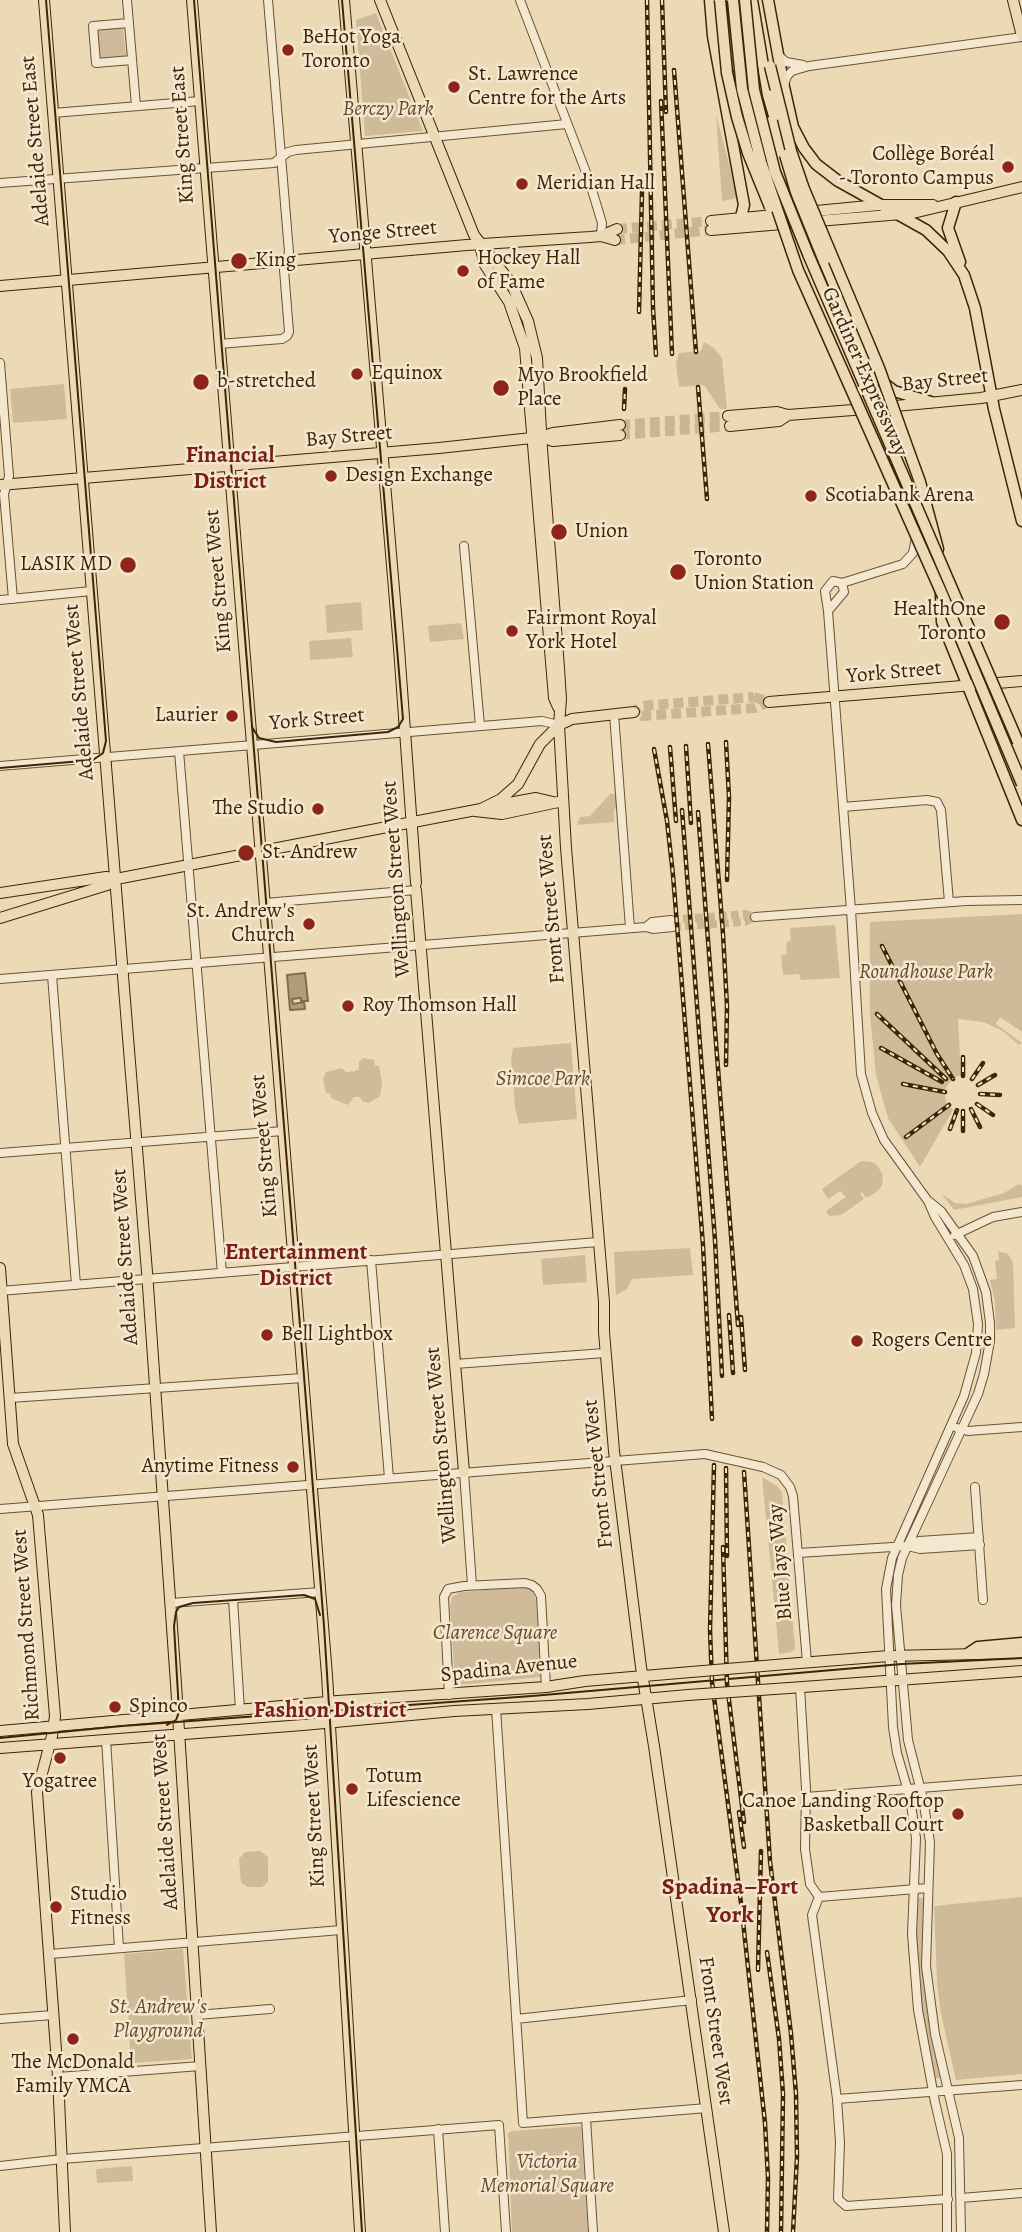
<!DOCTYPE html>
<html>
<head>
<meta charset="utf-8">
<style>
  body { margin:0 }
  canvas { display:block; background:#ecdab7 }
</style>
</head>
<body>
<canvas width="1022" height="2232"></canvas>
<script>
const c = document.querySelector('canvas').getContext('2d');
c.lineJoin = 'round';
function fill(path, color) { c.fillStyle = color; c.fill(path, 'evenodd'); }
const poly = rows => new Path2D(rows.map(r => 'M' + r).join(''));
function trace(path, color, width, dash) { c.strokeStyle = color; c.lineWidth = width; c.lineCap = dash ? 'butt' : 'round'; c.setLineDash(dash || []); c.stroke(path); }
function drawText(font, color, halo, rows, align = 'center') {
  c.font = font + ' Alegreya,serif'; c.lineWidth = 5; c.setLineDash([]); c.textBaseline = 'middle'; c.strokeStyle = halo; c.fillStyle = color; for (const [text, x, y, turn = 0] of rows) {
    c.save(); c.translate(x, y); c.rotate((+turn || 0) * Math.PI / 180); c.textAlign = isNaN(turn) ? turn : align; if (halo) c.strokeText(text, 0, 0); c.fillText(text, 0, 0); c.restore();
  }
}
fill(poly([
  [376,13,423,131,365,136,356,20],
  [123,27,126,57,100,61,97,29],
  [716,114,738,198,722,201],
  [704,342,714,348,722,358,727,409,720,409,704,385,679,387,676,364,679,353,701,351],
  [64,384,67,419,13,423,10,389],
  [361,602,363,630,327,633,325,605],
  [461,623,464,639,430,642,428,626],
  [351,638,353,657,310,660,309,641],
  [610,794,614,794,617,800,617,807,614,810,614,822,577,825,580,817,590,816],
  [1022,914,1022,1032,1000,1017,996,1024,1022,1043,1019,1045,1001,1030,983,1022,958,1019,961,1075,952,1079,944,1091,946,1102,953,1110,920,1167,888,1118,876,1075,870,1015,870,922],
  [835,925,840,978,801,980,799,974,783,975,781,955,787,954,786,943,791,940,790,928],
  [571,1043,577,1119,519,1124,515,1107,511,1059,513,1048],
  [363,1058,374,1060,375,1066,379,1066,382,1082,380,1096,369,1103,362,1101,360,1097,354,1097,348,1105,331,1098,330,1093,326,1093,323,1079,326,1072,342,1068,346,1072,356,1071,359,1069,359,1062],
  [861,1161,872,1162,877,1165,883,1175,882,1185,878,1191,866,1198,862,1192,860,1193,864,1199,841,1215,829,1216,826,1211,846,1197,840,1191,828,1199,822,1189],
  [1019,1184,1022,1186,1022,1197,954,1210,941,1193,955,1203,966,1204,1004,1193],
  [690,1248,693,1275,632,1279,627,1289,616,1295,614,1252],
  [998,1251,1008,1254,1013,1262,1015,1328,996,1330,995,1302,990,1280,997,1279,995,1261,999,1260],
  [585,1255,587,1282,543,1285,541,1259],
  [762,1477,777,1486,782,1492,795,1648,792,1652,779,1654],
  [524,1587,532,1590,536,1600,541,1677,460,1685,455,1680,450,1606,452,1597,460,1592],
  [260,1851,268,1857,268,1882,262,1887,247,1887,241,1882,239,1859,245,1852],
  [1022,1897,1022,2074,956,2080,941,2014,937,1984,934,1906],
  [915,1898,924,1898,922,1939,927,1996,942,2077,934,2079,921,2013,914,1931],
  [183,1949,192,2059,131,2063,124,1954],
  [581,2126,588,2232,512,2232,508,2133,512,2131],
  [132,2166,133,2181,97,2183,96,2169]
]), '#cfbb99');
const water = poly([
  [305,973,308,1001,301,1001,301,998,292,999,293,1004,304,1002,305,1009,290,1010,287,975,305,973]
]);
fill(water, '#b29c7a');
trace(water, '#846c4b', 2);
trace(poly([
  [671,920,745,914,755,917],
  [673,927,745,922,755,917]
]), '#cab693', 8, [8, 4]);
trace(poly([
  [617,229,711,221],
  [615,240,711,230],
  [620,425,728,416],
  [620,435,730,426],
  [754,697,769,702,755,708,642,716,634,712,641,706,754,697]
]), '#cab693', 10, [10, 5]);
const minor = poly([
  [127,0,136,106],
  [520,0,589,180,602,223,601,236],
  [129,23,93,26,96,63,132,60],
  [777,54,786,62,803,65],
  [784,85,787,76,792,71,809,66,1022,37],
  [53,113,200,101],
  [0,183,274,163,288,152,296,150,567,124],
  [219,344,282,339,287,336,289,332,284,270,289,252,268,0],
  [0,363,9,476,4,494,13,599],
  [464,546,480,726],
  [833,581,842,583,844,592,828,611,825,591,833,581],
  [842,583,903,564,913,553,916,538],
  [0,600,91,591],
  [828,611,851,910,861,1074,872,1113,884,1140,928,1201,935,1217,964,1265,973,1289,978,1324,976,1353,964,1396,892,1558,886,1589,893,1727,897,1753,910,1798,916,1838,912,1934,918,2010,935,2102,947,2154,947,2232],
  [614,714,630,928],
  [179,751,222,1273],
  [0,766,542,721,559,725],
  [843,807,927,800,937,802,941,810,949,902],
  [265,903,416,890,416,884],
  [755,917,966,901,1022,900],
  [646,927,652,922,671,920],
  [52,975,76,1285],
  [0,979,646,927,653,929,673,927],
  [0,1153,283,1131],
  [930,1202,941,1211,973,1256,986,1292,990,1323,990,1341,984,1374,978,1394,902,1558,898,1575,896,1605,908,1740,923,1799,930,1842,926,1966,935,2034,959,2138,961,2232],
  [955,1235,993,1217,1022,1212],
  [371,1260,389,1478],
  [0,1291,598,1242],
  [455,1364,605,1353],
  [10,1398,303,1378],
  [957,1428,968,1431,1022,1427],
  [763,1467,781,1475,790,1487,793,1496,807,1662],
  [464,1472,472,1585],
  [975,1487,983,1600],
  [0,1509,705,1454],
  [908,1546,920,1549,980,1545],
  [799,1553,908,1546,919,1541,979,1537],
  [233,1599,240,1710],
  [171,1603,320,1592],
  [800,1687,806,1789,805,1849,810,1884,819,1897,812,1915,837,2099,840,2142,838,2199,846,2206,948,2199],
  [449,1695,444,1597,448,1589,464,1586,525,1583,532,1585,537,1589,541,1596,546,1687],
  [496,1708,523,2123,707,2108],
  [106,1739,119,1948],
  [806,1797,1022,1780],
  [819,1897,928,1888],
  [50,1954,341,1930],
  [197,2015,270,2009],
  [0,2019,53,2015],
  [516,2019,692,2000],
  [58,2077,200,2066],
  [837,2099,1022,2085],
  [586,2118,593,2232],
  [438,2129,445,2232],
  [0,2166,62,2159,499,2125,506,2232],
  [961,2198,1022,2193]
]);
const major = poly([
  [44,0,147,1272,176,1684,211,2232],
  [192,0,327,1675,360,2232],
  [344,0,399,648,416,883],
  [380,0,474,235,511,283,528,321,537,358,542,449,559,668,561,699,559,725,566,848,604,1302,604,1332,614,1451,641,1667,654,1746,724,2232],
  [1013,0,1022,36],
  [711,221,879,205,933,205],
  [711,230,913,213,1022,187],
  [601,236,615,240],
  [480,245,485,265,509,302,525,348,554,698,558,707],
  [0,286,467,245,590,237,601,236,617,229],
  [728,416,777,412,788,415,853,410,981,398,1022,390],
  [730,426,779,421,788,415],
  [542,437,553,441,620,435],
  [0,485,439,448,541,437,553,433,620,425],
  [769,702,1022,681],
  [492,806,536,798,553,802],
  [475,811,502,814,563,801],
  [416,890,464,1472],
  [0,893,106,877,116,879,481,809,501,799,518,784,540,744,559,725,572,719,634,712],
  [0,918,107,885,116,879],
  [0,1268,13,1444,38,1515,55,1716,52,1736,37,1792,58,2077,65,2232],
  [787,1664,889,1656,1022,1653],
  [789,1688,1022,1671],
  [0,1731,338,1701,546,1687,585,1681,691,1672],
  [0,1748,303,1725,454,1711,588,1704,688,1695]
]);
const highway = poly([
  [710,0,713,36,744,205,741,217],
  [728,0,732,47,736,66],
  [752,0,768,95],
  [768,0,784,87,793,127,804,148,816,164,838,181,926,230,948,251,964,275,975,308,994,409,1022,521],
  [956,202,948,228,960,262],
  [785,218,932,560],
  [824,261,872,374,894,391,931,402],
  [899,424,920,482,938,549],
  [941,594,942,622,1022,820],
  [969,1653,978,1647,1022,1643]
]);
trace(minor, '#6b5232', 10);
trace(major, '#402505', 12);
trace(highway, '#402505', 13);
trace(minor, '#f3e7d0', 8);
trace(major, '#ecdab7', 10);
trace(highway, '#ecdab7', 10);
trace(poly([
  [194,0,324,1626,362,2232],
  [252,727,259,738,276,742,388,732,398,727,403,719,342,0],
  [0,768,93,760,103,753,106,741,46,0],
  [167,1725,176,1720,179,1712,174,1626,176,1612,179,1607,193,1603,304,1595,315,1599,320,1615],
  [0,1738,122,1726,532,1696,902,1664,1022,1658]
]), '#402505', 2);
const rail = poly([
  [647,0,653,308,656,355],
  [662,0,666,112],
  [674,70,696,352],
  [661,101,672,354],
  [639,312,642,192],
  [698,387,707,499],
  [624,409,625,389],
  [726,742,729,797,727,880],
  [708,744,723,934,727,1006,726,1065],
  [686,746,691,823],
  [670,747,676,821],
  [654,749,667,821,673,875,703,1245,712,1419],
  [682,810,715,1240,722,1376],
  [698,812,738,1325],
  [882,946,937,1054,953,1079],
  [877,1014,946,1079],
  [881,1048,942,1082],
  [963,1057,963,1076],
  [972,1079,983,1063],
  [903,1084,945,1092],
  [978,1085,995,1075],
  [980,1094,1000,1095],
  [977,1104,993,1115],
  [971,1109,980,1127],
  [963,1111,963,1131],
  [950,1129,957,1110],
  [906,1137,949,1105],
  [729,1315,733,1373],
  [741,1317,745,1370],
  [714,1465,710,1630,712,1682,741,1903,765,2123,768,2178,767,2232],
  [726,1468,727,1556],
  [744,1472,770,1861,791,2034,796,2094,797,2157,793,2232],
  [723,1547,727,1684,744,1822],
  [739,1812,744,1847],
  [767,1952,779,2039,783,2094,781,2232],
  [758,1970,761,1851]
]);
trace(rail, '#402505', 4.5);
trace(rail, '#f3e7d0', 2, [5]);
const minorBridge = poly([
  [705,1454,763,1467]
]);
const majorBridge = poly([
  [691,1672,787,1664],
  [688,1695,789,1688]
]);
const highwayBridge = poly([
  [720,0,727,73,737,117,748,153,770,207],
  [733,0,742,89,761,162,798,270,942,594,1022,784],
  [745,0,754,90,775,172,808,254,1018,742],
  [770,66,791,151,804,189,879,368,899,424],
  [768,95,774,116],
  [785,155,796,192,824,261]
]);
trace(minorBridge, '#6b5232', 10, []);
trace(majorBridge, '#402505', 12, []);
trace(highwayBridge, '#402505', 13, []);
trace(minorBridge, '#f3e7d0', 8);
trace(majorBridge, '#ecdab7', 10);
trace(highwayBridge, '#ecdab7', 10);
for (const [x, y, r, color] of [
  [288,50,7,"#8f2418"],
  [454,87,7,"#8f2418"],
  [1008,167,7,"#8f2418"],
  [522,184,7,"#8f2418"],
  [239,261,9,"#8f2418"],
  [463,271,7,"#8f2418"],
  [357,374,7,"#8f2418"],
  [201,382,9,"#8f2418"],
  [501,388,9,"#8f2418"],
  [331,476,7,"#8f2418"],
  [811,496,7,"#8f2418"],
  [559,532,9,"#8f2418"],
  [128,565,9,"#8f2418"],
  [678,572,9,"#8f2418"],
  [1002,622,9,"#8f2418"],
  [512,631,7,"#8f2418"],
  [232,716,7,"#8f2418"],
  [318,809,7,"#8f2418"],
  [246,853,9,"#8f2418"],
  [309,924,7,"#8f2418"],
  [348,1006,7,"#8f2418"],
  [267,1335,7,"#8f2418"],
  [857,1341,7,"#8f2418"],
  [293,1467,7,"#8f2418"],
  [115,1707,7,"#8f2418"],
  [60,1758,7,"#8f2418"],
  [352,1789,7,"#8f2418"],
  [958,1814,7,"#8f2418"],
  [56,1907,7,"#8f2418"],
  [73,2039,7,"#8f2418"]
]) { const dot = new Path2D(); dot.arc(x, y, r, 0, 2 * Math.PI); c.fillStyle = color; c.fill(dot); trace(dot, '#f3e7d0', 2.5); }
drawText('21px', '#402505', '#f3e7d0', [
  ["BeHot Yoga",302,38],
  ["Toronto",302,62],
  ["St. Lawrence",468,75],
  ["Centre for the Arts",468,99],
  ["Collège Boréal",994,155,"right"],
  ["- Toronto Campus",994,179,"right"],
  ["Meridian Hall",536,184],
  ["Hockey Hall",477,259],
  ["of Fame",477,283],
  ["King",255,261],
  ["Equinox",371,374],
  ["Myo Brookfield",517,376],
  ["Place",517,400],
  ["b-stretched",217,382],
  ["Design Exchange",345,476],
  ["Scotiabank Arena",825,496],
  ["Union",575,532],
  ["Toronto",694,560],
  ["Union Station",694,584],
  ["LASIK MD",112,565,"right"],
  ["HealthOne",986,610,"right"],
  ["Toronto",986,634,"right"],
  ["Fairmont Royal",526,619],
  ["York Hotel",526,643],
  ["Laurier",218,716,"right"],
  ["The Studio",304,809,"right"],
  ["St. Andrew",262,853],
  ["St. Andrew's",295,912,"right"],
  ["Church",295,936,"right"],
  ["Roy Thomson Hall",362,1006],
  ["Bell Lightbox",281,1335],
  ["Rogers Centre",871,1341],
  ["Anytime Fitness",279,1467,"right"],
  ["Spinco",129,1707],
  ["Totum",366,1777],
  ["Lifescience",366,1801],
  ["Yogatree",60,1782,"center"],
  ["Canoe Landing Rooftop",944,1802,"right"],
  ["Basketball Court",944,1826,"right"],
  ["Studio",70,1895],
  ["Fitness",70,1919],
  ["The McDonald",73,2063,"center"],
  ["Family YMCA",73,2087,"center"]
], 'left');
drawText('italic 21px', '#644a2a', '#f3e7d0', [
  ["Berczy Park",388,110],
  ["Roundhouse Park",926,973],
  ["Simcoe Park",543,1080],
  ["Clarence Square",495,1634],
  ["St. Andrew's",158,2008],
  ["Playground",158,2032],
  ["Victoria",547,2163],
  ["Memorial Square",547,2187]
]);
drawText('21px', '#402505', '#f3e7d0', [
  ["King Street East",183,135,-94],
  ["Adelaide Street East",36,141,-95],
  ["Yonge Street",383,233,-5],
  ["Gardiner Expressway",864,372,66],
  ["Bay Street",945,381,-6],
  ["Bay Street",349,437,-5],
  ["King Street West",219,581,-95],
  ["York Street",894,673,-5],
  ["Adelaide Street West",80,692,-95],
  ["York Street",317,720,-5],
  ["Wellington Street West",397,879,-94],
  ["Front Street West",552,909,-95],
  ["King Street West",265,1146,-95],
  ["Adelaide Street West",126,1257,-94],
  ["Wellington Street West",442,1445,-95],
  ["Front Street West",599,1474,-96],
  ["Blue Jays Way",781,1562,-95],
  ["Richmond Street West",27,1625,-94],
  ["Spadina Avenue",509,1669,-6],
  ["King Street West",315,1816,-93],
  ["Adelaide Street West",166,1822,-94],
  ["Front Street West",715,2031,82]
]);
drawText('bold 23px', '#7a1f14', '#f3e7d0', [
  ["Financial",230,456],
  ["District",230,482],
  ["Entertainment",296,1253],
  ["District",296,1279],
  ["Fashion District",330,1711]
]);
drawText('bold 24px', '#7a1f14', '#f3e7d0', [
  ["Spadina–Fort",730,1888],
  ["York",730,1916]
]);
</script>
</body>
</html>
